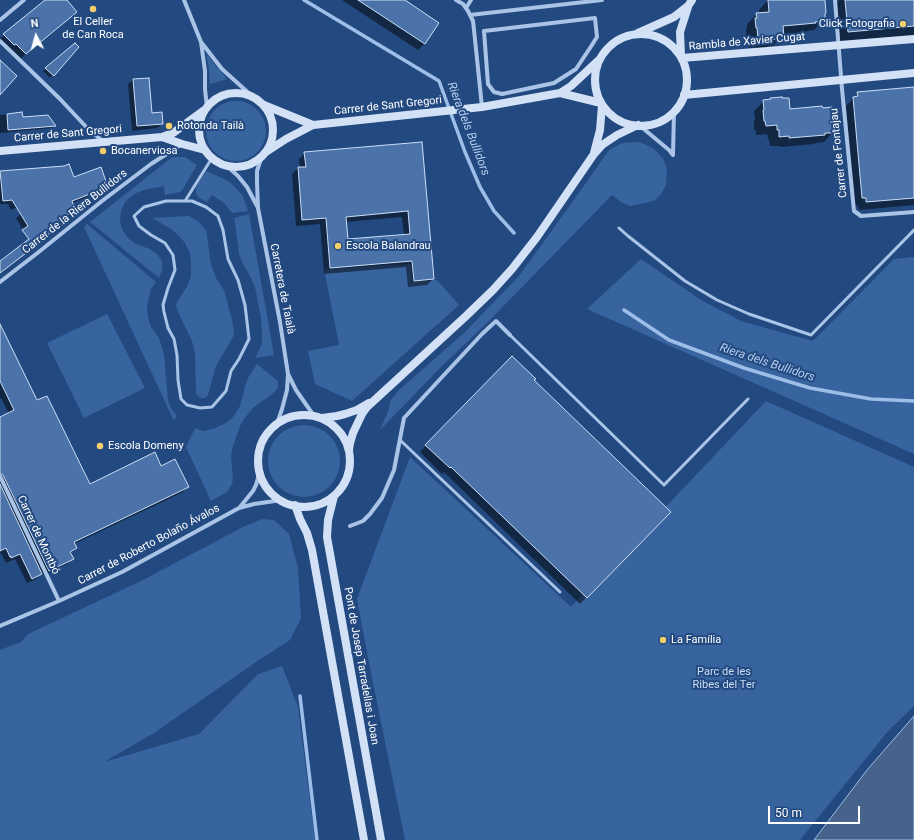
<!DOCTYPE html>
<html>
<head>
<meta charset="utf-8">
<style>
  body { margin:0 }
  #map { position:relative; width:914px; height:840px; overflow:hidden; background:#234a80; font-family:Roboto,sans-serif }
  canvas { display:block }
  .north { position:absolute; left:16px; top:16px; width:40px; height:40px; -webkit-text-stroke:3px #234a80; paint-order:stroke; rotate:354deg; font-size:11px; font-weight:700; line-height:16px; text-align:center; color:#fff }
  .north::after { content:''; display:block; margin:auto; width:14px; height:18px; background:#fff; clip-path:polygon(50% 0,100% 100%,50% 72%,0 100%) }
  .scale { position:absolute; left:768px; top:806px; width:92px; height:18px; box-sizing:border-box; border:2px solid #fff; border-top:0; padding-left:5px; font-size:12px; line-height:14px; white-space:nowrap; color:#fff; -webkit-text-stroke:3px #234a80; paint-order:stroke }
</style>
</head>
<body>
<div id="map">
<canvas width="914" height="840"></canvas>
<div class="north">N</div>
<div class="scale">50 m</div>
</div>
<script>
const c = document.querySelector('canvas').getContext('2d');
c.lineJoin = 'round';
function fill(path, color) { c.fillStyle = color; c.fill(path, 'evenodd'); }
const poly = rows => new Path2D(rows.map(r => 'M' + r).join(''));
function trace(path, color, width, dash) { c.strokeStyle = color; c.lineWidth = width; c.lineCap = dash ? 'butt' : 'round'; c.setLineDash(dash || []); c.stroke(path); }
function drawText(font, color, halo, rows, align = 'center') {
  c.font = font + ' Roboto,sans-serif'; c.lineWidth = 4; c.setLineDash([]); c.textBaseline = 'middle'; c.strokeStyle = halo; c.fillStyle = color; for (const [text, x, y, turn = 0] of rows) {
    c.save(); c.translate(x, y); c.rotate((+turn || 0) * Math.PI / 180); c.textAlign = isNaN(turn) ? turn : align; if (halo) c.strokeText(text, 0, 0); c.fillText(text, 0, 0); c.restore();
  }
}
fill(poly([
  [206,53,216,66,227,79,210,84,209,69],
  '206 131a30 30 0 1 1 60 0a30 30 0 1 1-60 0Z',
  [639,142,653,148,663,158,667,170,666,185,661,194,654,201,630,206,621,202,612,195,487,323,440,368,380,430,389,409,390,401,398,391,464,333,519,276,576,197,609,150,622,143],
  [177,157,185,157,197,165,183,189,180,192,165,195,164,186,144,190,134,194,125,202,121,211,120,222,123,231,129,239,136,244,150,249,158,255,162,261,162,270,159,278,90,222,171,158],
  [206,171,224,179,231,183,243,196,248,211,232,213,224,203,212,195,207,202,198,197,196,193,196,187],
  [249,214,274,355,255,358,262,344,262,332,261,318,255,287,251,278,242,262,239,254,235,222,234,218],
  [189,216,199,222,206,230,211,264,216,278,224,290,233,324,234,335,216,366,208,395,205,398,201,398,198,396,196,394,195,354,192,341,178,312,176,306,177,302,188,285,191,275,191,263,190,253,185,243,179,236,171,229,152,218],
  [87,224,156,282,151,289,147,305,148,318,151,327,159,338,164,354,168,401,172,410,177,416,174,421,84,227],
  [914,257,914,454,587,309,641,259,701,300,741,321,813,341,894,259],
  [411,264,412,281,437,280,459,305,352,401,315,384,308,351,339,345,324,269],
  [107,314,145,388,84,418,47,343],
  [257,364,278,381,278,386,277,389,271,395,254,407,244,419,240,426,232,449,231,457,233,478,232,484,227,492,211,501,186,447,195,428,203,431,213,429,226,423,234,416,240,406,246,383,249,376],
  [766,401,914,467,914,706,888,731,800,840,405,840,369,663,357,599,410,457,571,607],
  '268 461a36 36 0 1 1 72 0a36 36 0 1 1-72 0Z',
  [263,519,274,520,289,534,298,568,301,618,290,640,256,662,154,733,104,762,199,734,258,674,282,666,298,707,315,840,0,840,0,650,21,642,28,634,141,581,245,526]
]), '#37639e');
const water = poly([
  [914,716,914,840,814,840,867,770,914,716]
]);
fill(water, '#47638b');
trace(water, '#9dbee8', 1);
fill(poly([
  [46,0,65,0,71,17,21,58,10,48,9,49,0,41,0,39],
  [342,0,403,0,438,23,424,44,418,50],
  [768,0,824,0,824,20,814,30,807,31,805,33,783,34,783,36,773,46,768,46,766,48,756,49,756,47,749,48,748,38,746,38,746,29,747,27,747,24,757,14,759,14,759,10],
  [774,38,774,40,761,42,761,40],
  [839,0,914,0,914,35,839,41,836,4],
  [77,47,50,78,43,71,46,68],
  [148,79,151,114,162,124,157,128,132,131,128,84,133,80],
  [914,88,914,205,859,210,858,206,854,205,846,106,858,93],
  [771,99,789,110,833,126,833,132,824,142,816,143,814,144,780,147,780,146,770,146,769,139,768,139,767,134,756,135,756,130,754,130,754,121,755,120,754,111,764,101,769,100],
  [22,113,22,118,55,125,52,128,0,133,0,115],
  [421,143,433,279,427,285,408,287,406,267,324,274,320,224,296,226,292,174,298,168,300,168,299,159,305,153],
  [402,217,404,235,347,240,345,222],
  [65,167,74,178,107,187,103,191,72,203,75,211,71,216,63,218,60,227,54,232,32,245,16,218,30,207,27,202,11,210,8,204,0,204,0,172],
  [0,338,37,402,89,485,161,467,187,487,183,492,74,544,76,548,70,554,72,559,67,564,44,575,42,573,36,579,27,583,15,559,6,563,6,561,5,561,1,553,0,554,0,418,9,414,1,398,0,399],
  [512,357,533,380,669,512,580,604,444,472,442,474,420,452]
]), '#0007');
trace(poly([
  [304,0,439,81,465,152,480,187,494,211,514,233],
  [624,310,669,340,744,368,810,388,871,399,914,401],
  [300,696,317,840]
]), '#9dbee8', 3.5);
const building = poly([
  [45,0,67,0,77,12,26,54,16,44,14,45,3,34,45,0],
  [358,0,405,0,439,23,425,44,358,0],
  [768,0,825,0,826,13,825,14,825,21,815,22,816,23,783,26,784,37,777,37,777,39,766,40,766,38,758,39,757,28,756,28,755,18,757,18,756,13,769,12,768,0],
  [845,0,914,0,914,26,848,32,845,0],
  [75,43,79,47,54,76,45,68,75,43],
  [0,60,17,76,0,95,0,60],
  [149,78,152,113,162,112,163,124,137,126,133,79,149,78],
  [914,87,914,198,866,202,866,198,862,198,853,97,858,96,857,92,914,87],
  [782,97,782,98,789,98,790,109,822,106,823,108,832,107,833,114,834,114,835,125,834,125,834,133,825,133,825,135,789,138,789,136,779,137,779,130,777,130,777,125,766,126,765,121,764,121,763,110,764,110,763,100,771,99,770,98,782,97],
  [22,112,23,117,48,115,56,126,8,130,7,114,22,112],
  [422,142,434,279,414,281,412,261,330,268,326,218,302,220,298,167,306,167,304,152,422,142],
  [408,211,410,234,348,239,346,217,408,211],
  [69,164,74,177,101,167,108,187,72,201,76,212,63,216,66,222,60,228,42,238,43,240,0,273,0,261,29,239,22,230,28,226,12,200,3,201,0,171,64,166,69,164],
  [0,324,37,400,47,396,90,484,155,452,161,466,175,459,189,487,74,542,77,548,70,552,74,559,49,571,3,475,0,473,0,417,14,410,0,381,0,324],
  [512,356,536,379,534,380,671,512,587,598,451,467,450,468,425,445,512,356],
  [0,484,42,574,32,579,20,554,11,558,11,556,10,557,6,548,0,551,0,484]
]);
fill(building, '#4b73a9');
trace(building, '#ccdef5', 1);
trace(poly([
  [166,201,192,201,206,207,218,216,223,230,228,259,238,280,245,305,249,339,239,359,231,371,226,391,212,407,200,408,187,405,181,399,178,380,177,355,174,339,168,328,164,312,163,305,168,288,175,270,173,255,165,243,151,235,139,226,134,216,144,207,166,201],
  [185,201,212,158],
  [619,228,628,236,685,281,717,300,749,314,811,335,914,230],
  [510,335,664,485,748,399],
  [400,440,560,592]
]), '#a9c4e7', 3);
trace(poly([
  [184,0,201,42,205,71,205,89,207,108],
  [456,0,463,4,468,11,473,21,474,30,482,107],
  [835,0,842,89,854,211,861,216,914,212],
  [466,8,471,0],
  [470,15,602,0],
  [595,18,597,37,590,48,576,69,554,83,502,94,494,92,488,84,484,31,595,18],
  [0,20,24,0],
  [0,41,60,99,90,131,103,141],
  [201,42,222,69,253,97],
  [639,125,669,150,673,155],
  [673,154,674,112],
  [262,156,257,171,257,182,258,208,280,322,288,374,287,390,282,409,277,424],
  [227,166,238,176,247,187,257,206],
  [0,282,40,251,102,201,151,164,182,144],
  [288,374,296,390,314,416],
  [0,476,59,601],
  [240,507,253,491,256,485,260,471],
  [350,526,363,521,370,514,382,498,394,470,404,418,482,334,496,321,510,335],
  [0,626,59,601,122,572,239,508,254,504,282,500]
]), '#a9c4e7', 4);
trace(poly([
  [638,33,674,17,688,6,692,0],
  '595 80a46 46 0 1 1 92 0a46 46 0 1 1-92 0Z',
  [681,56,680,32,688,7],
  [682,58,914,39],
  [560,93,601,103],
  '199 130a37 37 0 1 1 74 0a37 37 0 1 1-74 0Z',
  [684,95,914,73],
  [264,105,313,125],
  [162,137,182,144,205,150],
  [0,151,162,137,173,133,203,111],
  [266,152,286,139,313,125,482,107,560,93,571,86,600,59],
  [594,153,600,130,602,105],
  '258 461a46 46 0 1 1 92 0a46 46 0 1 1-92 0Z',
  [322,418,337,416,345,414,357,410,369,403],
  [349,450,350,443,353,433,362,414,367,407,465,317,493,290,512,269,537,237,594,154,602,145,617,135,638,125],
  [334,496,328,520,327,537,381,840],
  [295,505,300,519,307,533,312,550,364,840]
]), '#d3e1f6', 8);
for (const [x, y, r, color] of [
  [93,9,4,"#f2ce6c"],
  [903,24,4,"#f2ce6c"],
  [169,126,4,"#f2ce6c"],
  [103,151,4,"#f2ce6c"],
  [338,246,4,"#f2ce6c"],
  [100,446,4,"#f2ce6c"],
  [663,640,4,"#f2ce6c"]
]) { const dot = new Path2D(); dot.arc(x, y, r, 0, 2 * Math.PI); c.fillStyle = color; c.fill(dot); trace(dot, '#234a80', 1.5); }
drawText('11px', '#fff', '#234a80', [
  ["El Celler",93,22,"center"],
  ["de Can Roca",93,35,"center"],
  ["Click Fotografia",895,24,"right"],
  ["Rotonda Tailà",177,126],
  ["Bocanerviosa",111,151],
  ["Escola Balandrau",346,246],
  ["Escola Domeny",108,446],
  ["La Família",671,640]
], 'left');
drawText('11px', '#fff', '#234a80', [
  ["Rambla de Xavier Cugat",747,42,-5],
  ["Carrer de Sant Gregori",388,106,-6],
  ["Carrer de Sant Gregori",68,134,-5],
  ["Carrer de Fontajau",839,153,-96],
  ["Carrer de la Riera Bullidors",75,212,-38],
  ["Carretera de Taialà",282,289,79],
  ["Carrer de Montbó",38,535,65],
  ["Carrer de Roberto Bolaño Ávalos",149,545,-28],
  ["Pont de Josep Tarradellas i Joan",361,666,80]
]);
drawText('11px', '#ccdef5', '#234a80', [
  ["Parc de les",724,672],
  ["Ribes del Ter",724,685]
]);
drawText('italic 12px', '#b4ceef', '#234a80', [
  ["Riera dels Bullidors",468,129,69],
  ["Riera dels Bullidors",767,363,18]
]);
</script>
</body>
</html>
